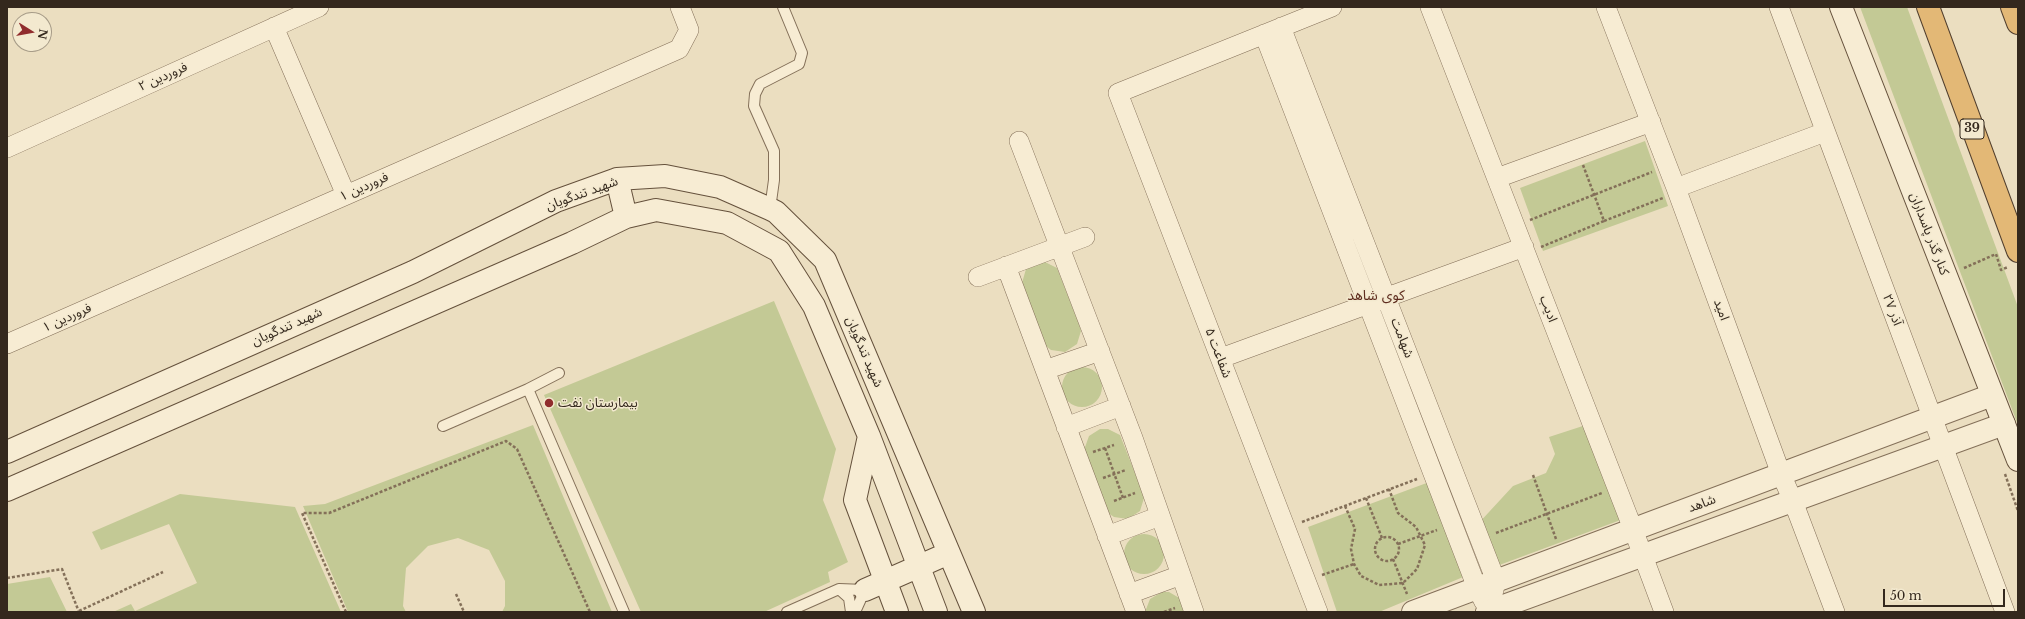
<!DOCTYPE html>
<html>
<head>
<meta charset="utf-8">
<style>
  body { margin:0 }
  #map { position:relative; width:2025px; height:619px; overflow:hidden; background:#ebdec0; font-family:"Libre Baskerville",serif }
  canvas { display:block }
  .frame { position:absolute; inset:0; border:8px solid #34281d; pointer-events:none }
  .north { position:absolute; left:12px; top:12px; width:40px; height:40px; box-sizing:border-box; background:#f3e9cf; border:1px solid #a79c88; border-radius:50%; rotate:101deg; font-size:11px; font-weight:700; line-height:16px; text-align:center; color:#34281d }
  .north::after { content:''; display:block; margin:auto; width:14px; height:18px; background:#902c2d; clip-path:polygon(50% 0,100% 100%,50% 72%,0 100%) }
  .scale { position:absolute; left:1883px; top:589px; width:122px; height:18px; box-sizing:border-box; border:2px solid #34281d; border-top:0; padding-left:5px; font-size:12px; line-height:14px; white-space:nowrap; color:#34281d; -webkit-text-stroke:3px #f3e9cf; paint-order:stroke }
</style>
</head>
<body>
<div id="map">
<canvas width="2025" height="619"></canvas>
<div class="frame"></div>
<div class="north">N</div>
<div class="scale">50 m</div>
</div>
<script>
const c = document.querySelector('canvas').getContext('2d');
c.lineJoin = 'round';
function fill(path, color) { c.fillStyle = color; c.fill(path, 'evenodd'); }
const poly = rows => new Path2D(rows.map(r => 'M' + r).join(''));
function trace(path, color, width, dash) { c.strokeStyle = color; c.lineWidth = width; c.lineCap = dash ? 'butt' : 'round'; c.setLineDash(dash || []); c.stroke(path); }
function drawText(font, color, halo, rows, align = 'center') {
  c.font = font + ' "Libre Baskerville","Noto Sans Arabic",serif'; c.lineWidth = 3; c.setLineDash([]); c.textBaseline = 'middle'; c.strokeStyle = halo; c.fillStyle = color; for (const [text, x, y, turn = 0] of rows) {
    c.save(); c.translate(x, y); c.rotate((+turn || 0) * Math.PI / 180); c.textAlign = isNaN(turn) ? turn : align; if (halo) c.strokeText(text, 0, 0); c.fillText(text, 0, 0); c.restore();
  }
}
fill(poly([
  [1860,7,1907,7,2018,307,2018,425],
  [1645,141,1668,206,1543,251,1520,188],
  [1045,262,1057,268,1079,324,1081,331,1077,344,1065,352,1051,350,1046,346,1022,283,1026,269,1031,265],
  [774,301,836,449,823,500,848,562,828,572,830,582,764,612,641,612,544,395],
  '1062 387a20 20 0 1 1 40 0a20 20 0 1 1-40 0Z',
  [1589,424,1626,518,1494,567,1477,525,1513,486,1546,473,1555,454,1549,437],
  [533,425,612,612,502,612,505,606,505,581,489,550,458,538,428,546,406,568,403,606,406,612,348,612,303,506,325,504],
  [1100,429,1108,429,1120,435,1142,491,1144,498,1140,511,1128,519,1114,517,1108,513,1084,450,1089,436],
  [1432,481,1468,575,1379,612,1337,612,1308,527],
  [180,494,295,507,341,612,113,612,131,604,135,611,197,583,169,524,101,550,92,532],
  '1124 554a20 20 0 1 1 40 0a20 20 0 1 1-40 0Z',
  [50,577,67,612,7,612,7,584],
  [1162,592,1169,592,1181,599,1185,612,1145,612,1150,599]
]), '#c3c995');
const service = poly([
  [770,209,774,180,774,151,754,106,755,94,760,84,799,64,802,53,783,7],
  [528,389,559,373],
  [443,426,528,389,624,612],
  [839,589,849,598,851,612],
  [787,612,839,589,865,590,855,612]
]);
const minor = poly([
  [1430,7,1633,529,1664,612],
  [1606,7,1676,188,1781,474,1793,501,1835,612],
  [1779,7,2005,612],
  [274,27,346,195],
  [1281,27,1496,581,1489,611],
  [1264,34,1477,588,1484,602],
  [1019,141,1133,438,1194,612],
  [7,148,319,7],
  [1497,178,1651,122],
  [1676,188,1825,132],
  [1006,266,1136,612],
  [978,277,1085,237],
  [7,344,679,49,689,30,680,7],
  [1221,358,1524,247],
  [1045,370,1100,351],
  [1066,427,1121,406],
  [1107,536,1160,516],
  [1129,594,1181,575],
  [1318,612,1118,93,1332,7]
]);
const tertiary = poly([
  [1413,612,1992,395],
  [1487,612,2004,424]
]);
const secondary = poly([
  [1841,7,2018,460],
  [617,179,626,217],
  [869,436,855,500,897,612],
  [7,452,413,272,556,201,617,179,665,176,720,187,770,209,776,212,825,260,974,612],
  [7,490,572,243,626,217,656,210,727,223,779,251,814,306,869,436,936,612],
  [865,590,949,553]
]);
const trunk = poly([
  [1928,7,2018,251],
  [2012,7,2018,23]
]);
trace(service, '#847059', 12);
trace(minor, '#847059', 20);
trace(tertiary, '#847059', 24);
trace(secondary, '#65513c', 24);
trace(trunk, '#513e2d', 24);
trace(poly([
  [1530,220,1652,172],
  [1604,221,1663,198],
  [1541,247,1604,221,1583,165],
  [1964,268,1996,254,2001,270,2008,267],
  [1105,448,1123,498],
  [1093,452,1114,445],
  [2005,474,2018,511],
  [1533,475,1556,539],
  [1103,478,1126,470],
  [1366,498,1382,538],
  [1114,501,1135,493],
  [1345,506,1355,529,1351,549,1354,564,1361,576,1379,585,1403,583,1417,569,1425,545,1416,527,1398,513,1389,489],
  [1302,522,1417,479],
  [1496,533,1602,493],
  '1375 549a12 12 0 1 1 24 0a12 12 0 1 1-24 0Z',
  [1398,544,1437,530],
  [1393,559,1407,594],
  [1322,575,1354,564],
  [7,578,62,569,79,612],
  [456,594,464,612],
  [79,611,163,572],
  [346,612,302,513,329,513,506,441,517,449,590,612],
  [1164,612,1175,608]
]), '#847059', 2.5, [3, 2]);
trace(service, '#f7ecd3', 10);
trace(minor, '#f7ecd3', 19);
trace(tertiary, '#f7ecd3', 22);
trace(secondary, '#f7ecd3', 22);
trace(trunk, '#e3b876', 22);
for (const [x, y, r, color] of [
  [549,403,5,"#902c2d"]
]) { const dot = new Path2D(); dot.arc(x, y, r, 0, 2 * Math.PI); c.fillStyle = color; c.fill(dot); trace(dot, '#f3e9cf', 1.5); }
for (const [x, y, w] of [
  [1972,129,24]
]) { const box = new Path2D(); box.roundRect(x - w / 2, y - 10, w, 20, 3); c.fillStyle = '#f3e9cf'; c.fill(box); trace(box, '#34281d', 1); }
drawText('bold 12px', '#34281d', null, [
  ["39",1972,129]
]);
drawText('13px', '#34281d', '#f3e9cf', [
  ["فروردین ۲",163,77,-24],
  ["فروردین ۱",364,187,-24],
  ["شهید تندگویان",582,194,-20],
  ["کنار گذر پاسداران",1929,234,69],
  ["ادیب",1548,309,69],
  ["امید",1721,310,70],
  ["آذر ۲۷",1892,310,69],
  ["فروردین ۱",67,318,-24],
  ["شهید تندگویان",287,327,-24],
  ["شهامت",1402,338,69],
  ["شهید تندگویان",864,352,67],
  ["شفاعت ۵",1218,353,69],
  ["شاهد",1702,504,-20]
]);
drawText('13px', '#34281d', '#f3e9cf', [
  ["بیمارستان نفت",558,403]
], 'left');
drawText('14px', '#5e2c1e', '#f3e9cf', [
  ["کوی شاهد",1376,296]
]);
</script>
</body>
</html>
